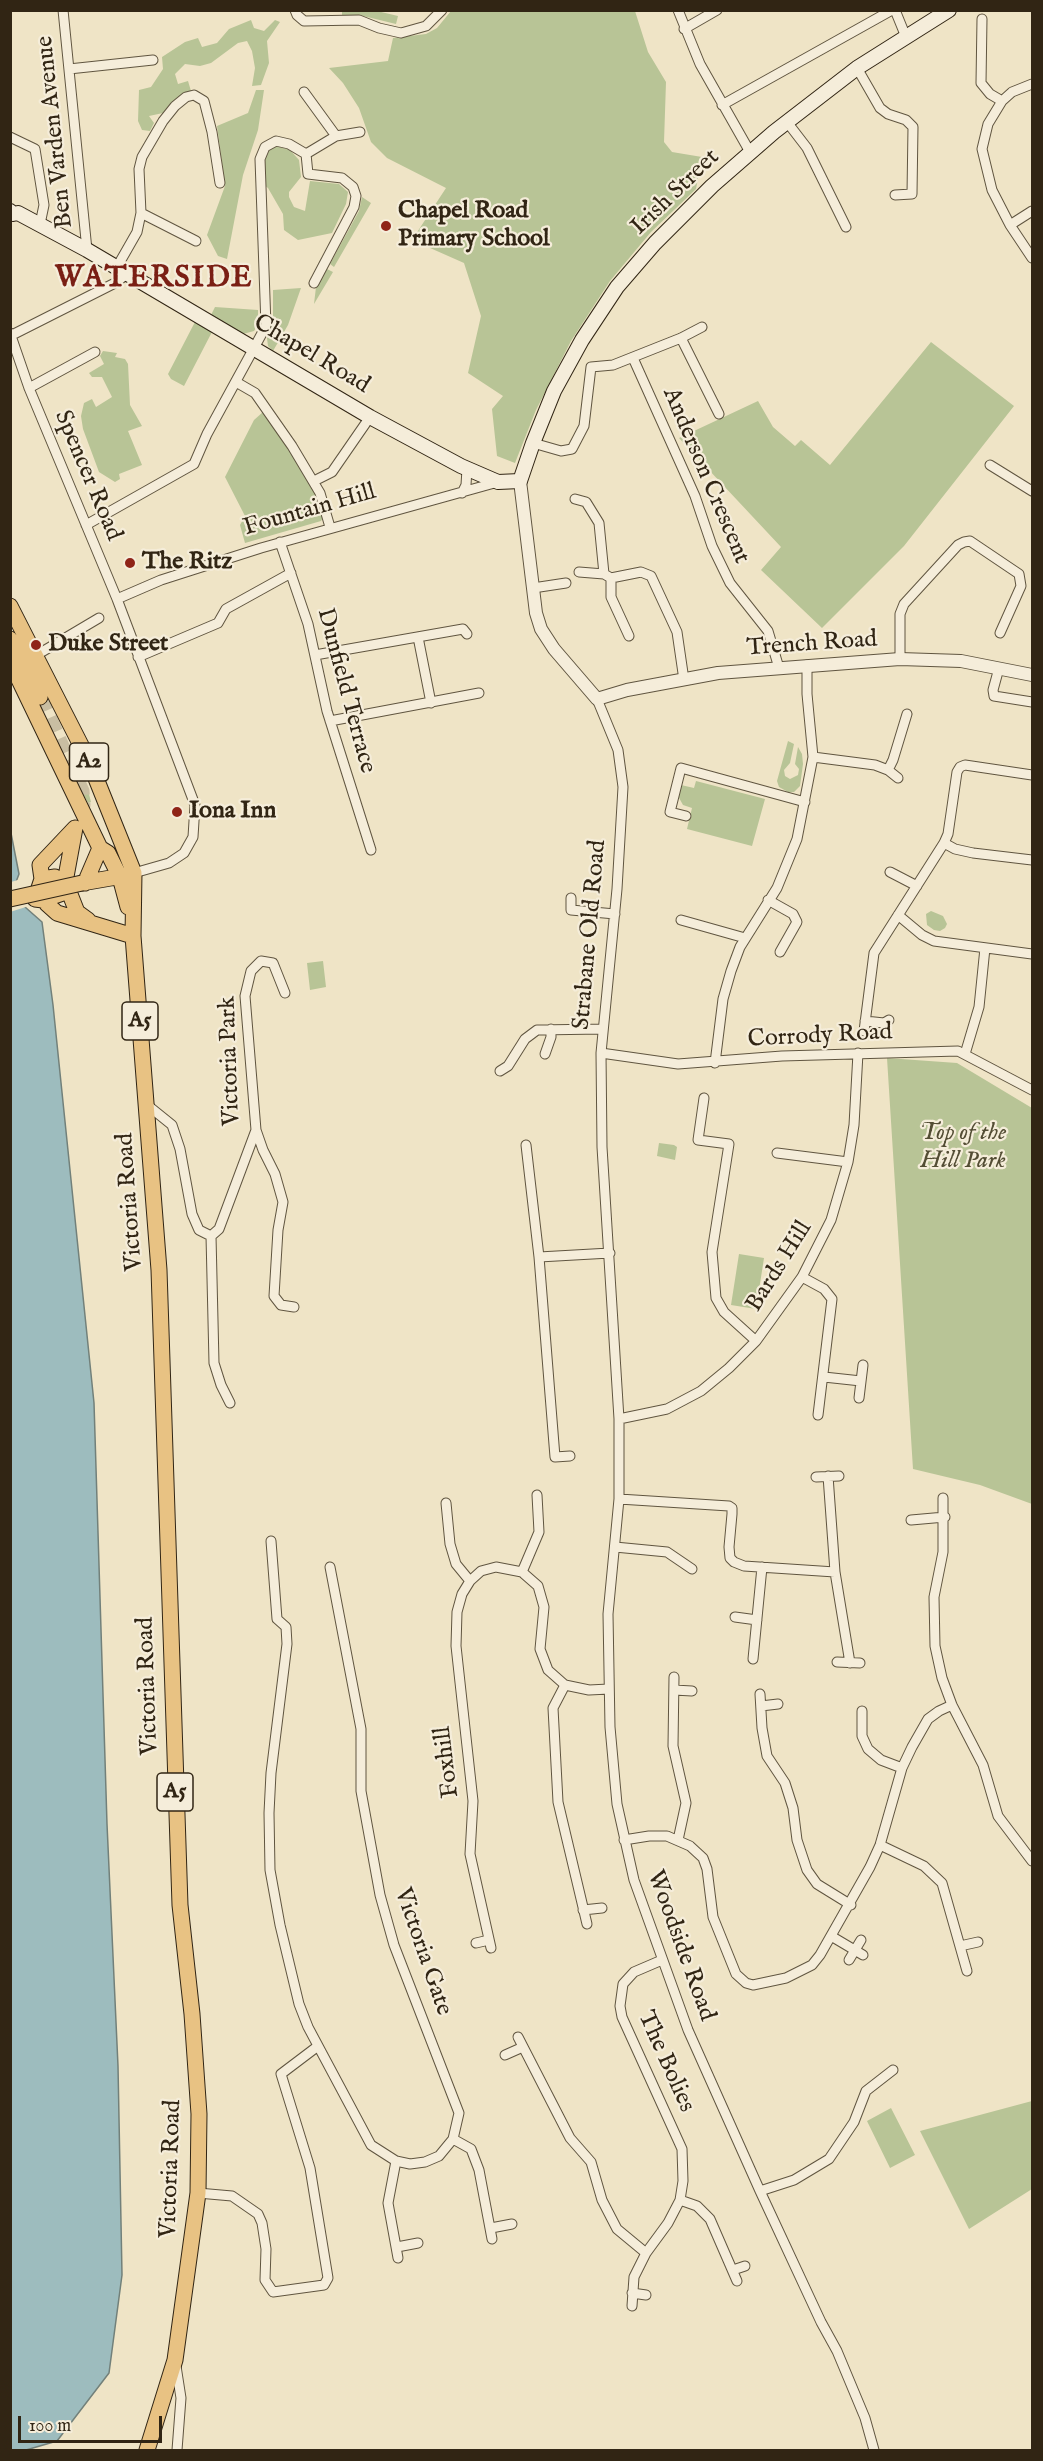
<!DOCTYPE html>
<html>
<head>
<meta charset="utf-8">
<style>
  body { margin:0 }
  #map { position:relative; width:1043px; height:2461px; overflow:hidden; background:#efe4c6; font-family:"IM FELL English",serif }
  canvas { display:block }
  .frame { position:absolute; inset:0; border:12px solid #312514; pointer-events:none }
  .scale { position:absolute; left:18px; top:2416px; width:144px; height:27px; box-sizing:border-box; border:3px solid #312514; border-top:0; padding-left:8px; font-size:18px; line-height:21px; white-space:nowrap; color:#312514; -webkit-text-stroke:4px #f5edda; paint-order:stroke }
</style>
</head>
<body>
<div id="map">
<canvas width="1043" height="2461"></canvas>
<div class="frame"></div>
<div class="scale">100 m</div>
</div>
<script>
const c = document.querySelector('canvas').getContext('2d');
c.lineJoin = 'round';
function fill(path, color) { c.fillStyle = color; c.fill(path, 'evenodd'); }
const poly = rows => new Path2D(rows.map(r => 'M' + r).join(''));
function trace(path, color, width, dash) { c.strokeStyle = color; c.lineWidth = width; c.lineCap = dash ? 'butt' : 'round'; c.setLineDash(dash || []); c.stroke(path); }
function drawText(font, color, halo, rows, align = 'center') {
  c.font = font + ' "IM FELL English",serif'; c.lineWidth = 4.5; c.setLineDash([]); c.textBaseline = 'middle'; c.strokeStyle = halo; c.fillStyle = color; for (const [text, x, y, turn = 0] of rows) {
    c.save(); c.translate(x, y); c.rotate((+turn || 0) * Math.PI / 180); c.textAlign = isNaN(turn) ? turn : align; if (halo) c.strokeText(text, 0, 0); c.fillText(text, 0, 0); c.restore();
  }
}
fill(poly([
  [342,11,377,11,398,16,396,24,359,15,342,16],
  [451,11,635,11,648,52,666,82,664,142,672,152,702,157,696,189,651,232,610,281,571,341,536,410,515,463,497,456,492,409,503,396,468,373,481,316,464,263,412,240,446,188,387,158,371,142,359,108,343,83,329,68,388,61,393,38,426,34,437,28],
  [251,20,254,28,264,31,275,20,280,22,267,41,269,63,261,85,252,86,255,68,252,51,247,41,238,43,211,63,200,66,185,64,175,74,178,84,188,81,191,91,163,113,149,116,154,123,150,131,142,130,138,121,139,90,151,87,163,69,162,57,185,42,198,38,202,47,217,43,229,29],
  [256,90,264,90,258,130,243,175,227,259,218,256,207,235,225,186,217,126,248,113],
  [276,146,290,150,299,160,301,177,289,192,289,197,294,207,305,211,310,181,339,184,348,192,346,204,332,233,298,240,284,230,283,214,268,188,264,185,264,160,270,149],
  [362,197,371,203,334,267,330,264,359,211],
  [327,269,333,272,314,304,316,287],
  [301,288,288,325,273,351,268,346,267,338,273,318,273,290],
  [215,307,258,310,258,325,254,331,243,334,211,315],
  [196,320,213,330,184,386,171,379,168,374],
  [931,342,1014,406,904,546,822,628,761,570,781,547,679,438,758,401,773,427,795,446,801,440,830,465],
  [103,351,117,353,115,357,125,359,128,364,130,405,142,426,128,431,142,465,119,474,120,479,115,482,99,472,83,429,81,416,84,403,92,399,96,407,112,397,102,377,92,377,89,373,104,364,100,356],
  [263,412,307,477,326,513,321,521,245,543,240,525,245,516,225,477,254,420],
  [788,741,794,744,790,763,784,770,785,776,790,779,798,775,799,769,795,764,798,747,802,754,803,764,800,786,794,792,788,792,779,787,777,781],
  [80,760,91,802,88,803,68,767],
  [696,781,765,799,752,846,687,829,692,808,683,805,678,796,681,785,694,788],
  [931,911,943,916,947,924,945,928,940,931,934,930,927,925,926,914],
  [323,961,326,987,310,990,307,963],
  [887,1058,957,1063,1032,1108,1032,1504,980,1485,913,1469],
  [659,1143,674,1145,677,1147,675,1160,657,1156],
  [739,1254,764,1258,756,1309,731,1305],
  [1032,2101,1032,2189,969,2229,920,2131],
  [891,2108,915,2155,890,2168,867,2121]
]), '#b8c496');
const water = poly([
  [10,828,19,874,16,882,25,907,42,922,53,1005,94,1403,107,1824,118,2066,122,2275,109,2373,57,2441,26,2450,10,2450,10,828]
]);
fill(water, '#9dbcbe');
trace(water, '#72807a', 1.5);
fill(poly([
  [21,879,20,882,29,906,10,912,11,882]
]), '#efe4c6');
trace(poly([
  [40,697,82,791,83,805,80,813]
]), '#c9bea2', 15, [15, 8]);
const minor = poly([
  [63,10,87,250],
  [295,10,297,15,304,21,359,20,379,28,401,33,426,26,442,10],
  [678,10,700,64,750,152],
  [895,10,906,37],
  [982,19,981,83,990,94,1002,101],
  [684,29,717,10],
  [857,68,880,108,888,114,906,120,913,127,912,194,895,195],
  [69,69,153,60],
  [1032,84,1012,92,1002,101,988,124,982,149,992,190,1010,225,1032,258],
  [304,92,336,136],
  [722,105,892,10],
  [787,122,807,148,846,227],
  [10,137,35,149,44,205,40,224],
  [306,154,336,136,360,132],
  [141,213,196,241],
  [1010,225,1032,211],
  [117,267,137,232,141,213,139,169,142,157,163,121,175,106,186,97,194,95,204,101,212,132,220,183],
  [10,333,29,388,117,599,195,805,193,837,184,853,169,863,134,873],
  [12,335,115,283,127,274],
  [681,338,719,414],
  [633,358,695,496,712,546,730,583,768,631,779,668],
  [236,382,255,393,292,446,320,493,330,527],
  [29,388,95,352],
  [533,443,561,451,572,449,584,426,591,367,613,365,681,338,702,327],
  [990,465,1032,491],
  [314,481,332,472,370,417],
  [462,493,466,485,467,469],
  [575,499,586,502,599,523,604,574,611,578,611,597,629,636],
  [86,525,194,464,207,434,266,326,260,159,265,147,276,141,289,144,306,154,308,174,342,178,353,187,356,196,354,207,314,283],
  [280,542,308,624,327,711,371,850],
  [579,572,604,574],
  [611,578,641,572,651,576,677,632,684,680],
  [533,588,566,583],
  [117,599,161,580,261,548,498,482],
  [418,637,431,703],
  [315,655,463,629,467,634],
  [35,656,99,618],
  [138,657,218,623,226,609,291,573],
  [900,659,900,614,904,604,958,545,964,542,970,541,1019,574,1021,586,1000,633],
  [999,668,993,690,994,696,1032,702],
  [597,699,618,750,623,787,617,889,601,1053,602,1147,619,1419,619,1499,608,1614,610,1727,617,1804,634,1880,688,2030,760,2191,821,2322,837,2351,865,2418,874,2450],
  [330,721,479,693],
  [813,757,875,765,888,770,898,778],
  [888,770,893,760,907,714],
  [686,816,670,812,681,768,805,802],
  [944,843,955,849,973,853,1032,860],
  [890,872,917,886],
  [571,898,571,910,615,914],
  [768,900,793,914,797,922,780,952],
  [898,915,922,935,934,941,1032,954],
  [681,920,745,938],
  [865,1021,884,1023,889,1020],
  [864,1031,874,953,944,843,948,834,957,772,960,767,965,765,1032,775],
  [601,1053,678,1064,782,1056,958,1051,1032,1090],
  [545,1054,551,1037,551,1029],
  [965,1054,979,1007,985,948],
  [715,1063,723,999,731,971,740,947,777,888,797,839,813,757,807,694,807,665],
  [500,1071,508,1066,525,1039,537,1030,602,1029],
  [704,1098,698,1140,729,1144,712,1252,716,1298,724,1312,756,1341],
  [146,1104,172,1125,180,1149,192,1214,199,1230,211,1236,214,1363,221,1385,230,1403],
  [256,1130,263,1150,275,1174,283,1202,278,1230,274,1296,281,1305,294,1307],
  [526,1145,539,1257,610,1253],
  [777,1153,848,1162],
  [211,1236,219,1229,256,1130,245,996,251,971,261,961,273,963,285,993],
  [539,1257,555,1457,570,1456],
  [802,1277,824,1289,832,1299,818,1415],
  [824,1377,861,1381],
  [859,1398,863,1365],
  [619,1419,667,1409,701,1391,729,1368,756,1341,802,1277,831,1220,848,1162,854,1125,858,1053],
  [828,1476,835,1572,850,1663],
  [816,1477,839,1476],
  [943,1498,943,1552,934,1597,935,1646,942,1678,952,1705,983,1765,998,1816,1032,1861],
  [619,1499,729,1506,732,1508,732,1514,729,1547,730,1558,734,1562,744,1566,835,1572],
  [446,1503,450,1544,456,1564,470,1581],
  [911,1520,945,1517],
  [271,1541,277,1619,286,1627,287,1644,271,1773,269,1813,270,1870,280,1925,299,2004,308,2027,371,2145,396,2161,410,2164,425,2162,439,2156,453,2139,459,2113,394,1945,380,1895,361,1791,361,1729,330,1567],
  [615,1547,667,1552,692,1569],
  [522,1572,539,1532,537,1495],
  [735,1617,757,1620],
  [753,1659,762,1567],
  [837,1662,860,1663],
  [674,1677,673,1746,686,1803,678,1840],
  [565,1685,553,1708,558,1802,587,1924],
  [674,1690,692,1691],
  [760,1694,762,1728,767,1756,785,1783,793,1808,797,1840,807,1870,817,1884,851,1905],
  [761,1706,778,1704],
  [862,1711,862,1736,868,1749,881,1760,902,1768],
  [624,1840,649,1836,667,1836,690,1846,703,1858,707,1869,713,1917,736,1974,746,1983,753,1985,786,1978,812,1965,820,1955,870,1867,880,1845,902,1768,912,1747,928,1719,939,1711,952,1705],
  [880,1845,924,1866,942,1883,967,1971],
  [583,1910,602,1908],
  [831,1936,863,1955],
  [476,1943,489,1940],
  [960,1946,978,1942],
  [491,1948,470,1854,473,1801,456,1646,457,1612,462,1594,470,1581,481,1571,496,1567,522,1572,538,1586,544,1607,540,1649,548,1670,565,1685,589,1690,609,1689],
  [849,1960,861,1940],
  [518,2037,570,2138,591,2162,602,2200,617,2229,646,2253],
  [505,2055,523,2047],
  [453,2139,471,2149,479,2170,492,2239],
  [396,2161,388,2203,398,2258],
  [760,2191,794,2180,829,2159,854,2122,866,2091,893,2070],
  [198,2193,232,2196,258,2214,262,2223,266,2249,265,2280,273,2292,324,2285,328,2278,310,2168,281,2074,318,2046],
  [680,2200,697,2206,710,2219,737,2281],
  [491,2228,512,2224],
  [397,2247,418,2243],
  [733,2270,745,2266],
  [632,2293,646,2295],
  [632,2306,634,2277,646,2253,668,2223,680,2200,683,2181,682,2149,622,2017,620,2006,623,1984,634,1972,662,1960],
  [176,2366,181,2398,177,2450]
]);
const tertiary = poly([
  [520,481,536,613,541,629,554,649,597,699,627,690,718,673,900,659,961,661,1032,675]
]);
const secondary = poly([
  [10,211,13,214,18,213,87,250,370,417,461,466,498,482,520,481,533,443,554,391,582,340,617,287,655,243,712,186,774,132,857,68,949,10]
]);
const trunk = poly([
  [10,606,89,761,134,873,133,936,159,1270,180,1905,192,2014,199,2114,198,2193,175,2360,147,2450],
  [10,639,40,697],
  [10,661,100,848,108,853,120,877,128,907],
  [75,828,40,865,42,879,39,888,40,893,47,904,57,913,133,936],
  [42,879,55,877,66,884,77,912,88,920],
  [82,883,128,875],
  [85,883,100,848],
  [35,899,43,900,63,893,75,828]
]);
trace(minor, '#605540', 11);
trace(tertiary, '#605540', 14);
trace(secondary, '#312514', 16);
trace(trunk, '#312514', 17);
trace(minor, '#f5edda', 9);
trace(tertiary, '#f5edda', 12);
trace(secondary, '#f5edda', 14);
trace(trunk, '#e8c283', 15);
const trunkBridge = poly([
  [10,899,82,883]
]);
trace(trunkBridge, '#312514', 17, []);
trace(trunkBridge, '#e8c283', 15);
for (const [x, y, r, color] of [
  [386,226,6,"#8f2418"],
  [130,563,6,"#8f2418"],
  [36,645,6,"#8f2418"],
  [177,812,6,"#8f2418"]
]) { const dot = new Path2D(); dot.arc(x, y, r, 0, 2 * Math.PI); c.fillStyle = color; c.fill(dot); trace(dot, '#f5edda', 2); }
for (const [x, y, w] of [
  [89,762,39],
  [140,1021,36],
  [175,1792,36]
]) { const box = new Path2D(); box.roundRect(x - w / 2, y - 19, w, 38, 4.5); c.fillStyle = '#f5edda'; c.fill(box); trace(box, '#312514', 1.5); }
drawText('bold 22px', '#312514', null, [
  ["A2",89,762],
  ["A5",140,1021],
  ["A5",175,1792]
]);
drawText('24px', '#312514', '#f5edda', [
  ["Ben Varden Avenue",56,132,-96],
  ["Irish Street",676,193,-44],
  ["Chapel Road",311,355,31],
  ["Spencer Road",87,476,67],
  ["Anderson Crescent",705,476,67],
  ["Fountain Hill",310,511,-16],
  ["Trench Road",812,645,-4],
  ["Dunfield Terrace",345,691,75],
  ["Strabane Old Road",591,935,-85],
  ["Corrody Road",820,1037,-3],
  ["Victoria Park",231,1061,-92],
  ["Victoria Road",131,1202,-94],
  ["Bards Hill",780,1267,-58],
  ["Victoria Road",149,1686,-92],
  ["Foxhill",448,1762,-97],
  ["Woodside Road",680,1946,70],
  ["Victoria Gate",422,1952,71],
  ["The Bolies",665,2062,66],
  ["Victoria Road",172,2169,-88]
]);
drawText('bold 24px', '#312514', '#f5edda', [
  ["Chapel Road",398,212],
  ["Primary School",398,240],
  ["The Ritz",142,563],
  ["Duke Street",48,645],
  ["Iona Inn",189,812]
], 'left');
drawText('italic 24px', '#534d34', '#f5edda', [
  ["Top of the",963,1134],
  ["Hill Park",963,1162]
]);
c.letterSpacing = '1.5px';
drawText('bold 30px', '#7a1f14', '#f5edda', [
  ["WATERSIDE",154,280]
]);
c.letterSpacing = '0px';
</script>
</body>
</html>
